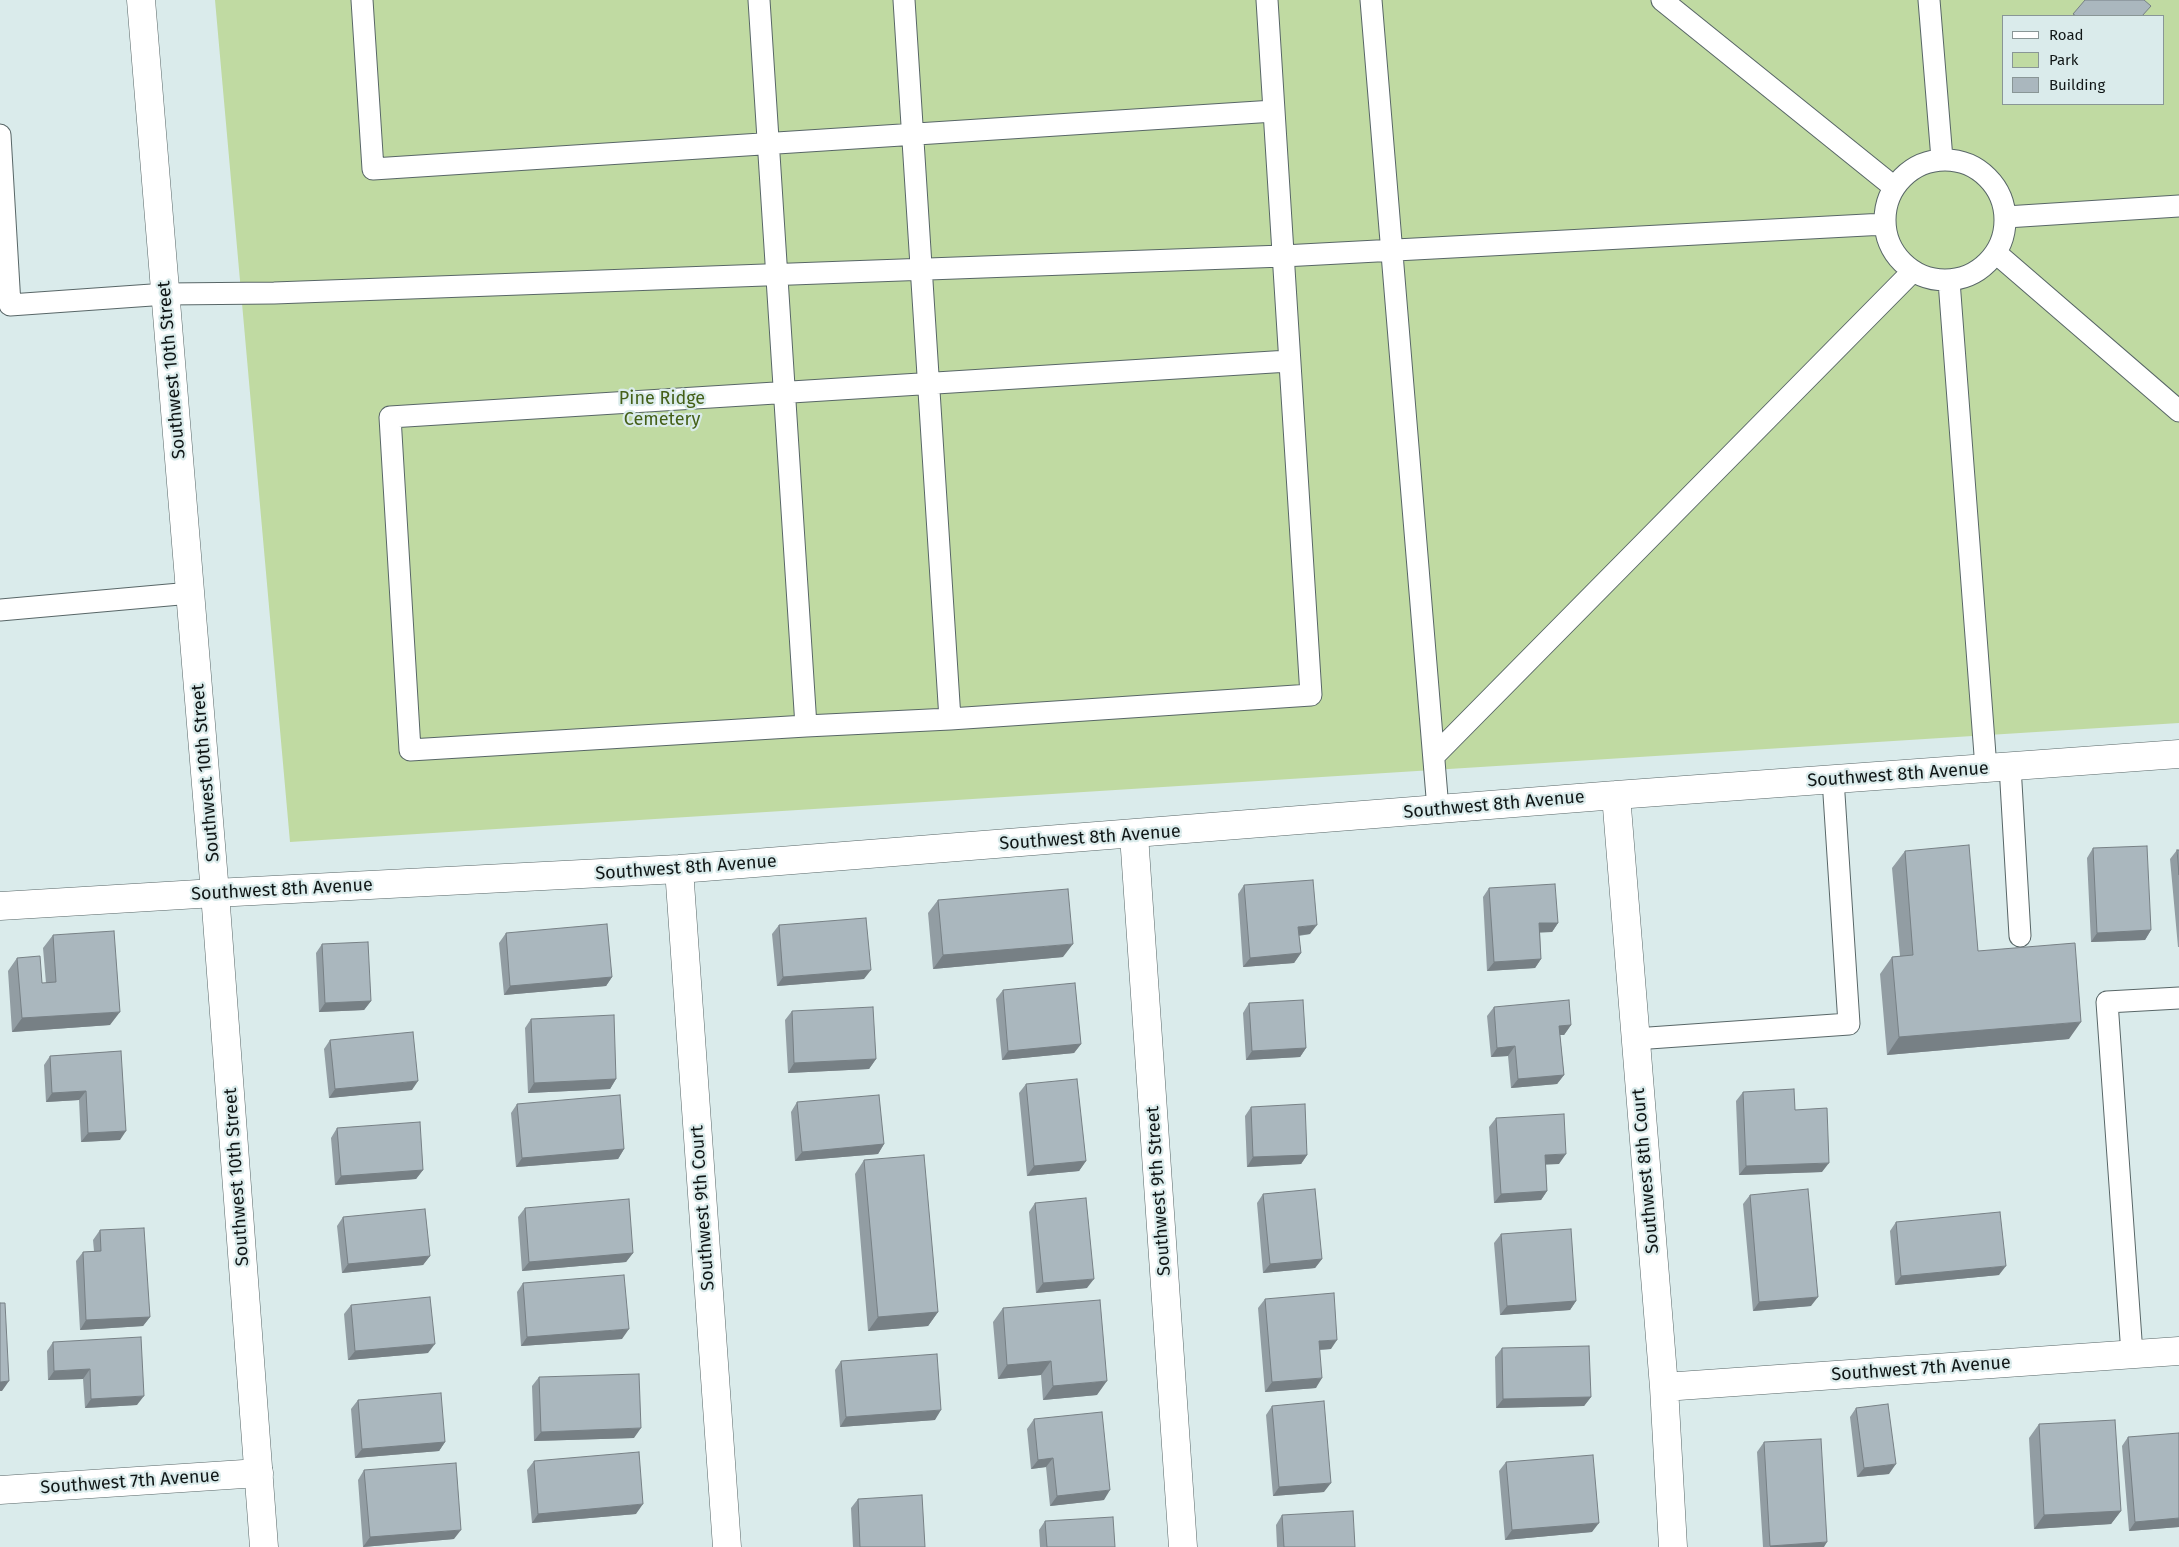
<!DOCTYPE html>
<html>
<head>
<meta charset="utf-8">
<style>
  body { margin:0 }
  #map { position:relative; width:2179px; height:1547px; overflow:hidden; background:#daebeb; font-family:"Fira Sans",sans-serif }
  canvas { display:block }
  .legend { position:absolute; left:2002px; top:15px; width:162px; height:90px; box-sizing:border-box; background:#daebeb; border:1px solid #899696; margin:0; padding:6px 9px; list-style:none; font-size:15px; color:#101616 }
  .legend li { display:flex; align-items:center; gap:10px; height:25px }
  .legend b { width:25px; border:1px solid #899696 }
</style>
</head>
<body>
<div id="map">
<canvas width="2179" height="1547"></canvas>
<ul class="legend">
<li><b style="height:6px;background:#fff"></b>Road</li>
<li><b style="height:14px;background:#c0daa2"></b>Park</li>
<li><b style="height:14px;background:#aab7be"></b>Building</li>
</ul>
</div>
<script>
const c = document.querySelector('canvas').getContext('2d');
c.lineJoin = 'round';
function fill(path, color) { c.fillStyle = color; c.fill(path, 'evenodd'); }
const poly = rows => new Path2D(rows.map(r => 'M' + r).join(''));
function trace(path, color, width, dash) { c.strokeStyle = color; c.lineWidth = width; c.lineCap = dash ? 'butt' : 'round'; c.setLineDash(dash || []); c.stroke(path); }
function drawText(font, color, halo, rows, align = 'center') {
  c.font = font + ' "Fira Sans",sans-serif'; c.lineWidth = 4.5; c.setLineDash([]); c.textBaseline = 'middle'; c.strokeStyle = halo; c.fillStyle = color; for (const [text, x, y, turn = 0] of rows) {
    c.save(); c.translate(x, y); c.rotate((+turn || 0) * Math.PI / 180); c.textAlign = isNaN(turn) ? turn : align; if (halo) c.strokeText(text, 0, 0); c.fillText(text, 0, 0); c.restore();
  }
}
fill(poly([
  [215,0,2179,0,2179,723,290,842],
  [2003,16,2163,16,2163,104,2003,104]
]), '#c0daa2');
const service = poly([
  [362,0,373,169,1274,111],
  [759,0,806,726,950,719,904,0],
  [1371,0,1438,809],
  [1662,0,1894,187],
  [1929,0,1942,159],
  [0,135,10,305,166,294,274,293,1283,256,1885,224],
  '1885 220a60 60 0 1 1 120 0a60 60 0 1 1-120 0Z',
  [2006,217,2179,206],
  [1996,253,2179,411],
  [1949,281,1986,768],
  [0,610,191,593],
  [950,719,1311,695,1267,0],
  [806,726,410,750,390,417,1289,361],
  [1434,756,1912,272],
  [2010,766,2020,936],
  [1635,1039,1849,1024,1833,779],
  [2132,1354,2107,1002,2179,998]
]);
const minor = poly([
  [1616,795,1664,1387,1673,1547],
  [1134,835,1183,1547],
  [679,869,727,1547],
  [0,906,215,893,679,869,1616,795,2179,754],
  [1664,1387,2179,1351],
  [0,1490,259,1473]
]);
const tertiary = poly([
  [141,0,215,893,264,1547]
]);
trace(service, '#586667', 23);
trace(minor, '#586667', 29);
trace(tertiary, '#586667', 29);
trace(service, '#fff', 21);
trace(minor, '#fff', 28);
trace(tertiary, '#fff', 28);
fill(poly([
  [2093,848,2151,930,2145,940,2091,942,2087,858],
  [2177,850,2179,850,2179,947,2178,947,2170,859],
  [1905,851,1978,951,2069,1039,1887,1055,1880,974,1892,957,1900,956,1892,868],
  [1244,885,1310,934,1299,936,1301,953,1294,963,1243,967,1238,894],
  [1489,888,1558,923,1552,932,1540,932,1541,959,1535,968,1487,971,1483,897],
  [938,900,1063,957,933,969,928,913],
  [779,925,864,979,777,986,772,934],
  [506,933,612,977,606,986,504,995,499,943],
  [53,935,110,1025,12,1032,8,971,17,958,42,983,46,983,43,948],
  [322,944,371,1001,364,1010,319,1012,316,953],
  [1003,990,1081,1044,1074,1053,1002,1060,996,999],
  [1249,1003,1306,1048,1300,1057,1246,1060,1243,1013],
  [1494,1007,1571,1025,1564,1035,1560,1035,1564,1075,1557,1084,1511,1088,1508,1056,1491,1057,1487,1016],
  [792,1011,876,1059,869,1069,788,1073,785,1020],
  [531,1019,616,1079,610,1089,528,1093,525,1028],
  [330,1040,412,1090,329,1098,324,1049],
  [121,1051,120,1140,81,1142,79,1100,46,1102,44,1065,50,1056],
  [1026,1084,1086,1161,1079,1171,1027,1176,1019,1093],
  [1743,1092,1795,1110,1822,1172,1739,1175,1736,1101],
  [797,1102,884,1144,878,1154,795,1161,791,1112],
  [517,1104,624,1149,618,1159,516,1167,511,1113],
  [1251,1107,1307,1155,1301,1164,1247,1167,1245,1116],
  [1496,1118,1559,1164,1546,1164,1547,1191,1541,1200,1494,1203,1489,1127],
  [337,1128,423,1170,416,1179,335,1185,331,1138],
  [864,1160,938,1312,928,1326,868,1331,855,1174],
  [1263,1194,1322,1259,1315,1268,1263,1273,1257,1203],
  [1750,1195,1811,1306,1753,1311,1743,1204],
  [1035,1203,1087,1288,1036,1293,1029,1212],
  [525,1208,633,1253,626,1262,522,1271,518,1217],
  [343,1217,430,1256,423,1265,342,1273,337,1226],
  [1896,1222,1999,1275,1895,1285,1890,1231],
  [100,1230,150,1317,143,1326,80,1330,76,1261,83,1252,94,1251,93,1240],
  [1501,1234,1576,1301,1570,1310,1500,1315,1494,1243],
  [523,1283,622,1339,521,1346,517,1292],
  [1265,1299,1331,1349,1320,1350,1316,1388,1265,1392,1258,1308],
  [351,1305,428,1353,348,1360,344,1314],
  [1003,1308,1097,1395,1043,1400,1041,1375,998,1379,993,1322],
  [53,1342,137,1405,85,1408,83,1379,48,1380,47,1351],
  [1502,1348,1591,1397,1584,1406,1496,1408,1495,1357],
  [841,1361,935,1420,840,1427,835,1370],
  [539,1377,634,1438,534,1441,532,1386],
  [358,1400,445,1442,439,1451,355,1458,351,1409],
  [1272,1406,1324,1492,1273,1496,1266,1415],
  [1856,1408,1889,1474,1857,1477,1850,1417],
  [1034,1419,1104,1500,1050,1506,1046,1467,1031,1469,1027,1429],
  [2039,1424,2121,1511,2111,1524,2034,1529,2029,1438],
  [2128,1437,2179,1527,2129,1531,2122,1446],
  [1764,1442,1824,1547,1763,1547,1757,1452],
  [534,1461,636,1514,532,1523,527,1470],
  [1506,1462,1592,1532,1505,1540,1499,1471],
  [364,1470,454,1539,363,1547,358,1480],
  [858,1499,925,1547,853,1547,851,1508],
  [1282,1515,1355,1547,1277,1547,1276,1525],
  [1045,1521,1115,1547,1040,1547,1039,1530]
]), '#929da3');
fill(poly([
  [1539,923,1558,923,1552,932,1533,933],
  [1317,925,1310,934,1292,936,1298,927],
  [2151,930,2145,940,2091,942,2097,933],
  [1073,944,1063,957,933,969,943,955],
  [1301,953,1294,963,1243,967,1250,958],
  [1541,959,1535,968,1487,971,1494,962],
  [871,970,864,979,777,986,783,977],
  [612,977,606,986,504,995,510,986],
  [371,1001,364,1010,319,1012,325,1003],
  [120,1012,110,1025,12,1032,22,1018],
  [2081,1022,2069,1039,1887,1055,1899,1037],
  [1571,1025,1564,1035,1553,1035,1559,1026],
  [1081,1044,1074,1053,1002,1060,1008,1051],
  [1515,1046,1508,1056,1491,1057,1497,1048],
  [1306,1048,1300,1057,1246,1060,1252,1051],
  [876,1059,869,1069,788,1073,794,1063],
  [1564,1075,1557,1084,1511,1088,1518,1079],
  [616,1079,610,1089,528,1093,534,1083],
  [418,1081,412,1090,329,1098,335,1089],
  [86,1091,79,1100,46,1102,52,1093],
  [126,1131,120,1140,81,1142,88,1133],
  [884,1144,878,1154,795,1161,802,1152],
  [624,1149,618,1159,516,1167,522,1158],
  [1566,1154,1559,1164,1539,1165,1545,1155],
  [1307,1155,1301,1164,1247,1167,1253,1157],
  [1086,1161,1079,1171,1027,1176,1034,1166],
  [1829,1163,1822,1172,1739,1175,1746,1166],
  [423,1170,416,1179,335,1185,341,1176],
  [1547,1191,1541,1200,1494,1203,1501,1194],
  [633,1253,626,1262,522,1271,529,1262],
  [430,1256,423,1265,342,1273,348,1264],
  [1322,1259,1315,1268,1263,1273,1270,1264],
  [2006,1266,1999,1275,1895,1285,1901,1276],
  [1094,1279,1087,1288,1036,1293,1043,1283],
  [1818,1297,1811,1306,1753,1311,1759,1302],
  [1576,1301,1570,1310,1500,1315,1507,1306],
  [938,1312,928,1326,868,1331,878,1317],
  [150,1317,143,1326,80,1330,86,1320],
  [629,1329,622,1339,521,1346,527,1337],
  [1337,1340,1331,1349,1312,1350,1319,1341],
  [435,1344,428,1353,348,1360,355,1351],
  [1051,1361,1041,1375,998,1379,1007,1365],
  [90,1369,83,1379,48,1380,54,1371],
  [1322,1378,1316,1388,1265,1392,1272,1382],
  [9,1381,2,1391,0,1391,0,1382],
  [1107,1381,1097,1395,1043,1400,1053,1386],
  [144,1396,137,1405,85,1408,91,1399],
  [1591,1397,1584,1406,1496,1408,1503,1399],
  [941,1410,935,1420,840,1427,846,1417],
  [641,1428,634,1438,534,1441,541,1432],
  [445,1442,439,1451,355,1458,362,1449],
  [1053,1458,1046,1467,1031,1469,1038,1460],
  [1896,1464,1889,1474,1857,1477,1864,1468],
  [1331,1483,1324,1492,1273,1496,1279,1487],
  [1110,1490,1104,1500,1050,1506,1057,1496],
  [643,1504,636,1514,532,1523,538,1514],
  [2121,1511,2111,1524,2034,1529,2044,1515],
  [2179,1518,2179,1527,2129,1531,2135,1522],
  [1599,1523,1592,1532,1505,1540,1512,1530],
  [461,1530,454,1539,363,1547,370,1537],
  [1827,1542,1824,1547,1770,1547,1770,1546]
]), '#778085');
const building = poly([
  [2085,0,2144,0,2151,6,2142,16,2076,16,2073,14,2085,0],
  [1969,845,1978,951,2075,943,2081,1022,1899,1037,1892,957,1913,955,1905,851,1969,845],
  [2147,846,2151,930,2097,933,2093,848,2147,846],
  [2177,850,2179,850,2179,875,2177,850],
  [1313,880,1317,925,1298,927,1301,953,1250,958,1244,885,1313,880],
  [1555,884,1558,923,1539,923,1541,959,1494,962,1489,888,1555,884],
  [1068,889,1073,944,943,955,938,900,1068,889],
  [866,918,871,970,783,977,779,925,866,918],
  [607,924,612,977,510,986,506,933,607,924],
  [114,931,120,1012,22,1018,17,958,40,956,42,983,56,982,53,935,114,931],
  [368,942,371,1001,325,1003,322,944,368,942],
  [1075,983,1081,1044,1008,1051,1003,990,1075,983],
  [1303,1000,1306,1048,1252,1051,1249,1003,1303,1000],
  [1569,1000,1571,1025,1559,1026,1564,1075,1518,1079,1515,1046,1497,1048,1494,1007,1569,1000],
  [873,1007,876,1059,794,1063,792,1011,873,1007],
  [614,1015,616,1079,534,1083,531,1019,614,1015],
  [413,1032,418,1081,335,1089,330,1040,413,1032],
  [121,1051,126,1131,88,1133,86,1091,52,1093,50,1056,121,1051],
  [1077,1079,1086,1161,1034,1166,1026,1084,1077,1079],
  [1794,1089,1795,1110,1827,1108,1829,1163,1746,1166,1743,1092,1794,1089],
  [620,1095,624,1149,522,1158,517,1104,620,1095],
  [879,1095,884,1144,802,1152,797,1102,879,1095],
  [1305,1104,1307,1155,1253,1157,1251,1107,1305,1104],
  [1564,1114,1566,1154,1545,1155,1547,1191,1501,1194,1496,1118,1564,1114],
  [420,1122,423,1170,341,1176,337,1128,420,1122],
  [924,1155,938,1312,878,1317,864,1160,924,1155],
  [1315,1189,1322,1259,1270,1264,1263,1194,1315,1189],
  [1808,1189,1818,1297,1759,1302,1750,1195,1808,1189],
  [1086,1198,1094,1279,1043,1283,1035,1203,1086,1198],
  [629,1199,633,1253,529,1262,525,1208,629,1199],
  [425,1209,430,1256,348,1264,343,1217,425,1209],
  [2000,1212,2006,1266,1901,1276,1896,1222,2000,1212],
  [144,1228,150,1317,86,1320,83,1252,101,1251,100,1230,144,1228],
  [1571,1229,1576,1301,1507,1306,1501,1234,1571,1229],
  [624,1275,629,1329,527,1337,523,1283,624,1275],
  [1334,1293,1337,1340,1319,1341,1322,1378,1272,1382,1265,1299,1334,1293],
  [430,1297,435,1344,355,1351,351,1305,430,1297],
  [1100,1300,1107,1381,1053,1386,1051,1361,1007,1365,1003,1308,1100,1300],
  [0,1303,5,1303,9,1381,0,1382,0,1303],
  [141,1337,144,1396,91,1399,90,1369,54,1371,53,1342,141,1337],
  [1589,1346,1591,1397,1503,1399,1502,1348,1589,1346],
  [937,1354,941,1410,846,1417,841,1361,937,1354],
  [639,1374,641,1428,541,1432,539,1377,639,1374],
  [441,1393,445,1442,362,1449,358,1400,441,1393],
  [1324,1401,1331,1483,1279,1487,1272,1406,1324,1401],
  [1888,1404,1896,1464,1864,1468,1856,1408,1888,1404],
  [1102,1412,1110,1490,1057,1496,1053,1458,1038,1460,1034,1419,1102,1412],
  [2115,1420,2121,1511,2044,1515,2039,1424,2115,1420],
  [2179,1433,2179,1518,2135,1522,2128,1437,2179,1433],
  [1821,1439,1827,1542,1770,1546,1764,1442,1821,1439],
  [639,1452,643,1504,538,1514,534,1461,639,1452],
  [1593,1455,1599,1523,1512,1530,1506,1462,1593,1455],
  [456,1463,461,1530,370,1537,364,1470,456,1463],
  [922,1495,925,1547,860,1547,858,1499,922,1495],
  [1353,1511,1355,1547,1284,1547,1282,1515,1353,1511],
  [1113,1517,1115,1547,1047,1547,1045,1521,1113,1517]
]);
fill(building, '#aab7be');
trace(building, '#778085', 1);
drawText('18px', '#101616', '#daebeb', [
  ["Southwest 10th Street",172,370,-95],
  ["Southwest 10th Street",206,773,-95],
  ["Southwest 8th Avenue",1898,775,-4],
  ["Southwest 8th Avenue",1494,805,-5],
  ["Southwest 8th Avenue",1090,838,-4],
  ["Southwest 8th Avenue",686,868,-4],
  ["Southwest 8th Avenue",282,890,-3],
  ["Southwest 8th Court",1646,1171,-95],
  ["Southwest 10th Street",237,1177,-94],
  ["Southwest 9th Street",1159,1191,-94],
  ["Southwest 9th Court",703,1208,-94],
  ["Southwest 7th Avenue",1921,1369,-4],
  ["Southwest 7th Avenue",130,1482,-4]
]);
drawText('18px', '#445f18', '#daebeb', [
  ["Pine Ridge",662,399],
  ["Cemetery",662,420]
]);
</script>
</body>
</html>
